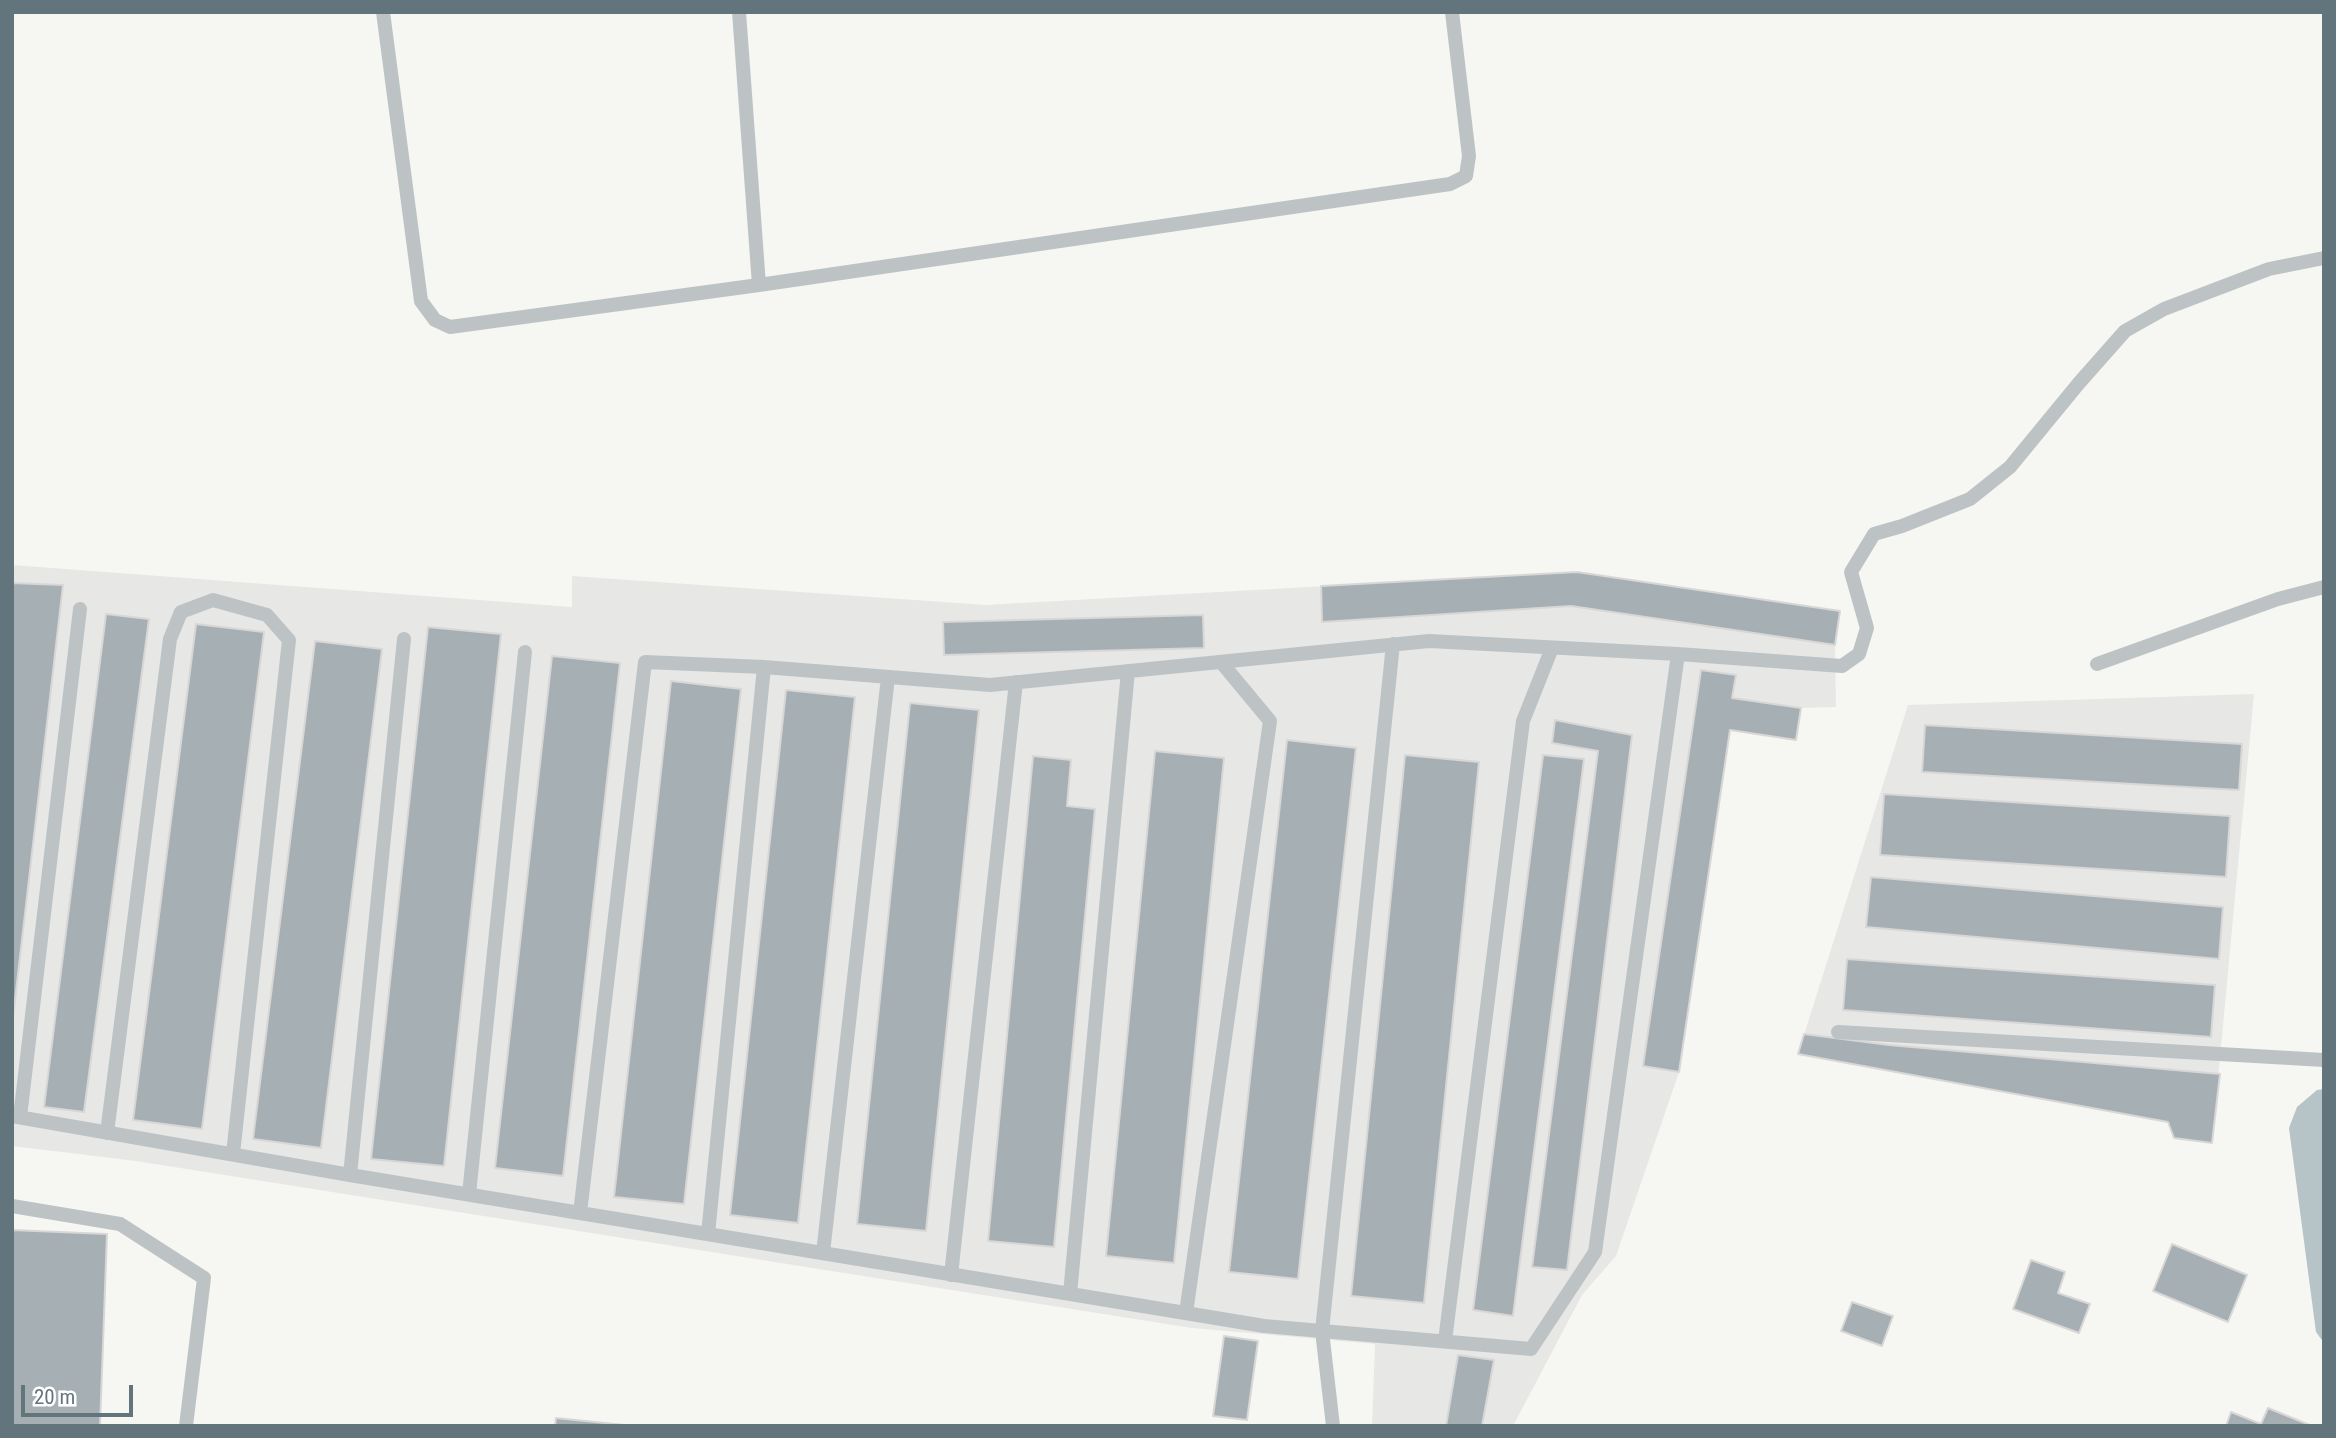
<!DOCTYPE html>
<html>
<head>
<meta charset="utf-8">
<style>
  body { margin:0 }
  #map { position:relative; width:2336px; height:1438px; overflow:hidden; background:#f6f6f3; font-family:"Roboto Condensed",sans-serif }
  canvas { display:block }
  .frame { position:absolute; inset:0; border:14px solid #62757d; pointer-events:none }
  .scale { position:absolute; left:21px; top:1385px; width:112px; height:32px; box-sizing:border-box; border:4px solid #62757d; border-top:0; padding-left:9px; font-size:21px; line-height:24px; white-space:nowrap; color:#62757d; -webkit-text-stroke:5px #fff; paint-order:stroke }
</style>
</head>
<body>
<div id="map">
<canvas width="2336" height="1438"></canvas>
<div class="frame"></div>
<div class="scale">20 m</div>
</div>
<script>
const c = document.querySelector('canvas').getContext('2d');
c.lineJoin = 'round';
function fill(path, color) { c.fillStyle = color; c.fill(path, 'evenodd'); }
const poly = rows => new Path2D(rows.map(r => 'M' + r).join(''));
function trace(path, color, width, dash) { c.strokeStyle = color; c.lineWidth = width; c.lineCap = dash ? 'butt' : 'round'; c.setLineDash(dash || []); c.stroke(path); }
fill(poly([
  [12,565,572,607,572,576,986,605,1577,572,1840,611,1835,645,1836,707,1801,708,1796,740,1729,730,1679,1072,1616,1256,1582,1295,1513,1426,1372,1426,1375,1344,1192,1328,136,1161,12,1146],
  [2254,694,2212,1143,2174,1138,2168,1122,1798,1054,1908,705]
]), '#e7e7e6');
fill(poly([
  [2324,1089,2324,1343,2316,1332,2289,1128,2297,1107,2317,1090]
]), '#b6c4c7');
const building = poly([
  [1577,572,1840,611,1835,645,1571,606,1322,622,1321,586,1577,572],
  [12,583,63,585,12,1026,12,583],
  [106,614,149,619,84,1112,44,1107,106,614],
  [1203,615,1204,648,944,655,943,622,1203,615],
  [196,624,264,632,202,1129,133,1120,196,624],
  [428,627,501,634,444,1166,371,1159,428,627],
  [315,641,382,649,321,1148,253,1139,315,641],
  [552,656,620,663,563,1176,495,1168,552,656],
  [1701,670,1736,675,1732,698,1801,708,1796,740,1730,730,1679,1072,1643,1066,1701,670],
  [671,681,741,689,684,1204,614,1197,671,681],
  [786,690,855,697,798,1223,730,1215,786,690],
  [910,703,979,710,926,1231,857,1224,910,703],
  [1555,720,1632,735,1567,1270,1532,1267,1598,751,1552,743,1555,720],
  [1925,725,2242,744,2239,790,1922,772,1925,725],
  [1287,740,1356,748,1298,1279,1229,1272,1287,740],
  [1155,751,1224,758,1174,1263,1106,1256,1155,751],
  [1405,755,1479,762,1424,1303,1351,1296,1405,755],
  [1543,755,1584,759,1513,1316,1473,1310,1543,755],
  [1033,756,1071,760,1067,806,1095,809,1054,1247,988,1241,1033,756],
  [1884,794,2230,816,2226,877,1880,855,1884,794],
  [1871,877,2223,907,2219,959,1866,927,1871,877],
  [1847,959,2215,985,2211,1037,1843,1010,1847,959],
  [1804,1034,1889,1045,2220,1074,2212,1143,2174,1138,2168,1122,1798,1054,1804,1034],
  [12,1230,107,1234,100,1426,12,1426,12,1230],
  [2172,1244,2247,1275,2228,1322,2153,1291,2172,1244],
  [2031,1260,2065,1272,2058,1293,2090,1304,2079,1333,2013,1309,2031,1260],
  [1852,1302,1893,1316,1882,1346,1841,1331,1852,1302],
  [1224,1336,1258,1341,1247,1420,1213,1416,1224,1336],
  [1458,1355,1494,1360,1482,1426,1446,1426,1458,1355],
  [2268,1408,2312,1426,2226,1426,2231,1412,2261,1424,2268,1408],
  [556,1418,634,1426,555,1426,556,1418]
]);
fill(building, '#a6b0b4');
trace(building, '#d8d7d6', 2);
trace(poly([
  [383,12,421,301,435,320,450,327,759,285,1450,184,1466,176,1469,156,1452,12],
  [739,12,759,285],
  [1678,654,1842,666,1859,654,1867,628,1851,572,1874,534,1902,526,1970,499,2010,467,2079,383,2125,331,2164,309,2269,269,2324,258],
  [2097,664,2278,599,2324,587],
  [1838,1032,2324,1060],
  [12,1116,350,1175,1264,1326,1531,1349,1595,1252,1678,654,1429,641,990,685,764,667,645,662,580,1213],
  [20,1117,80,609],
  [107,1133,170,639,181,612,213,600,267,615,289,640,233,1154],
  [350,1175,404,639],
  [469,1194,525,652],
  [12,1206,120,1224,204,1278,186,1426],
  [708,1234,764,667],
  [823,1253,888,677],
  [951,1275,1016,682],
  [1070,1294,1128,671],
  [1186,1313,1270,721,1221,662],
  [1445,1341,1523,721,1552,648],
  [1333,1426,1322,1331,1393,644]
]), '#bdc3c5', 14);
</script>
</body>
</html>
